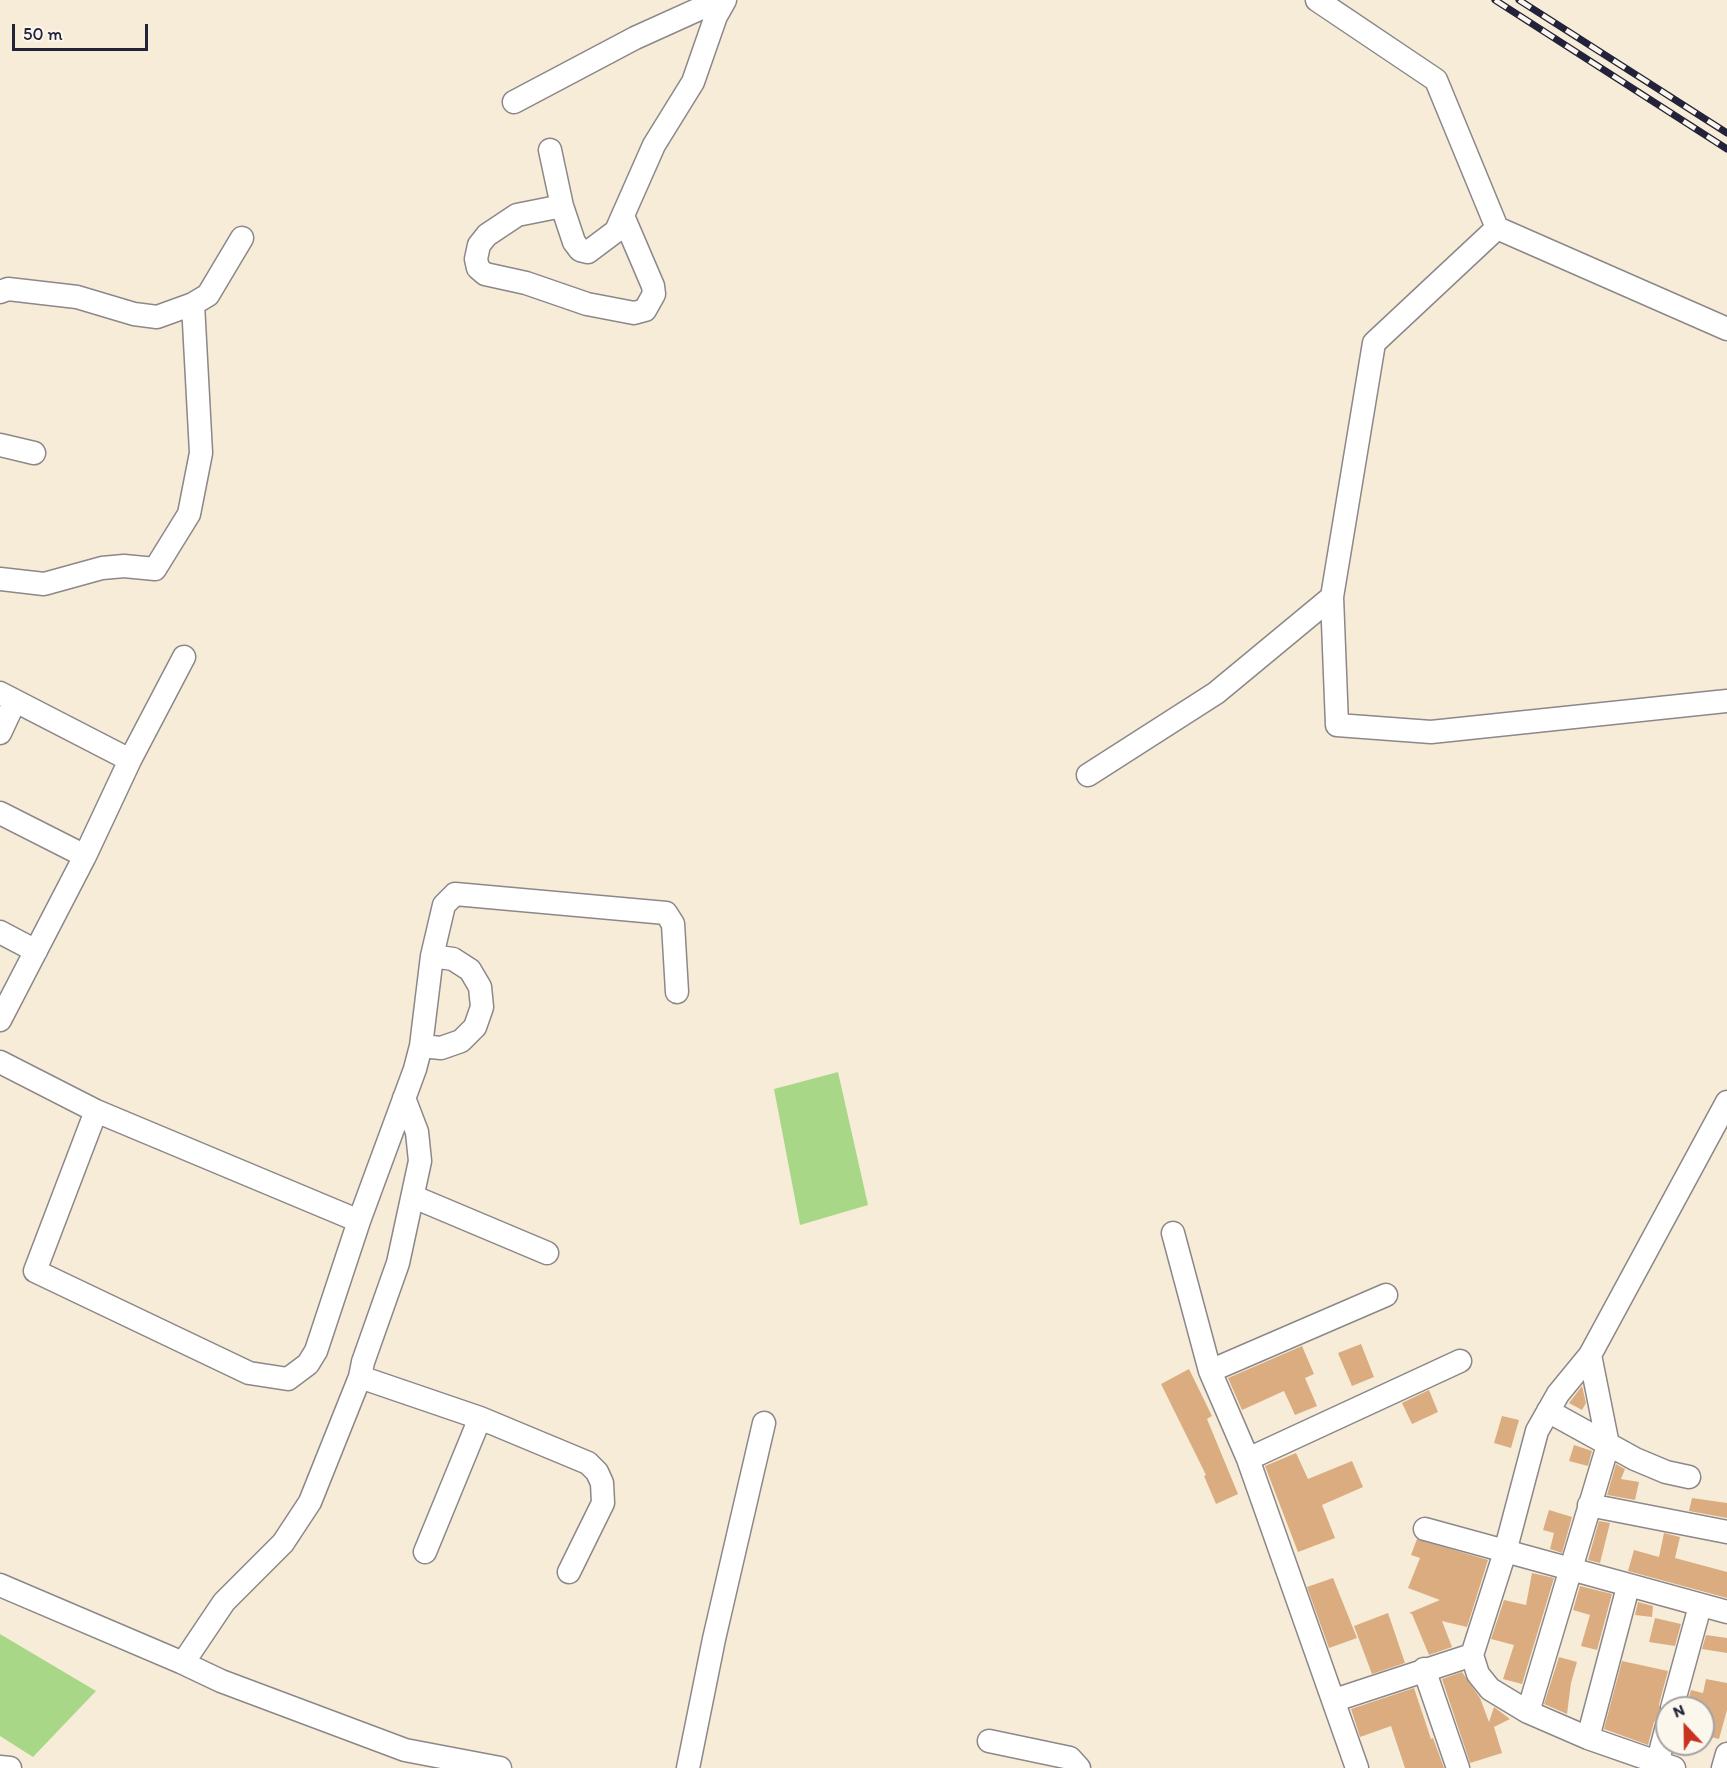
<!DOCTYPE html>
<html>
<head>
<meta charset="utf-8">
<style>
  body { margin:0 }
  #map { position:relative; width:1727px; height:1768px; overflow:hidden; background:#f7ecd7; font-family:Itim,sans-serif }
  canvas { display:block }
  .north { position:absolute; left:1655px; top:1696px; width:60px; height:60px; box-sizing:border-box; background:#fbf7ec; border:2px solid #a4a2a5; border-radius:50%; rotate:338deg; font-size:16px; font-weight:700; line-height:24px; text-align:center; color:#22223b }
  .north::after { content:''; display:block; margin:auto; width:21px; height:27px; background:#c8321e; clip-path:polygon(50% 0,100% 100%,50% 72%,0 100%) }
  .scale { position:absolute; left:12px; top:24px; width:136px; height:27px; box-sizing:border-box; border:3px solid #22223b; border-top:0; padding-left:8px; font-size:18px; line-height:21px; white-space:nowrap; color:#22223b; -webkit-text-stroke:4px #fbf7ec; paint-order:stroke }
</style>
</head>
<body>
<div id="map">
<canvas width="1727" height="1768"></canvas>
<div class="north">N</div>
<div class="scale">50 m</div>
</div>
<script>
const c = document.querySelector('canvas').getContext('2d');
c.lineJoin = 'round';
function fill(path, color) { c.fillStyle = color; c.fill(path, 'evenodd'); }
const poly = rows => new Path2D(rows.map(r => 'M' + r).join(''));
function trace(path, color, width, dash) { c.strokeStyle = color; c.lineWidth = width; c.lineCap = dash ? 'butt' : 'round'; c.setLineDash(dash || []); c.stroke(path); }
fill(poly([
  [838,1072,868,1205,800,1225,774,1089],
  [0,1634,96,1691,33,1757,0,1736]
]), '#a8d887');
fill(poly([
  [1361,1344,1374,1377,1352,1386,1338,1353],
  [1302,1346,1314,1374,1305,1378,1317,1406,1295,1415,1284,1391,1242,1410,1228,1378],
  [1189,1369,1212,1416,1207,1419,1238,1494,1216,1504,1204,1476,1206,1475,1161,1384],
  [1582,1386,1586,1403,1582,1410,1569,1403],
  [1429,1390,1438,1412,1412,1424,1402,1403],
  [1502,1416,1519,1420,1511,1448,1494,1443],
  [1574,1445,1592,1451,1588,1466,1569,1461],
  [1296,1453,1308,1479,1352,1461,1363,1487,1322,1505,1335,1538,1298,1552,1265,1466],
  [1616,1464,1625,1469,1621,1479,1639,1482,1635,1500,1607,1495],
  [1692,1498,1727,1503,1727,1518,1689,1511],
  [1549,1510,1572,1517,1562,1553,1550,1549,1554,1533,1543,1530],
  [1599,1521,1610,1523,1600,1563,1588,1560],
  [1664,1533,1680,1537,1675,1558,1727,1572,1727,1598,1628,1571,1634,1550,1659,1557],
  [1417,1539,1488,1560,1467,1627,1442,1621,1452,1647,1429,1655,1412,1614,1409,1613,1440,1600,1408,1588,1420,1558,1411,1555],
  [1532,1573,1554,1578,1522,1684,1503,1679,1514,1645,1491,1639,1504,1600,1526,1605],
  [1333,1578,1357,1638,1329,1648,1307,1587],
  [1580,1586,1612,1594,1597,1650,1581,1646,1590,1615,1573,1610],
  [1638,1602,1653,1606,1652,1617,1635,1615],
  [1388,1613,1405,1663,1372,1674,1354,1626],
  [1655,1618,1681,1624,1675,1646,1649,1642],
  [1706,1635,1727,1638,1727,1653,1702,1649],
  [1559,1657,1577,1662,1571,1683,1567,1714,1544,1704],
  [1622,1661,1668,1671,1659,1704,1661,1715,1654,1722,1648,1745,1604,1729],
  [1462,1672,1480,1698,1489,1722,1494,1707,1510,1719,1494,1727,1502,1753,1470,1763,1442,1679],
  [1706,1679,1727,1683,1727,1710,1719,1739,1703,1735,1703,1708,1686,1708,1691,1690,1703,1693],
  [1414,1688,1431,1739,1433,1738,1444,1768,1405,1768,1391,1726,1360,1737,1351,1709]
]), '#daac80');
const minor = poly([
  [1317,0,1436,80,1497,228,1727,329],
  [514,102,635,38,719,0],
  [550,150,562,206,574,242,580,250,588,252,616,231,654,145,693,82,716,16,725,0],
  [562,206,517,215,487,235,479,245,476,259,478,268,485,274,526,283,587,304,634,313,645,310,654,294,653,286,623,216],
  [0,292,8,289,77,297,134,314,157,317,193,304,208,295,242,238],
  [0,445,34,453],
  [0,579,44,584,102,568,124,566,155,569,189,514,201,453,193,304],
  [1332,597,1337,725,1431,732,1727,701],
  [0,693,130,760],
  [0,733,15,701],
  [1088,775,1216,693,1332,597,1374,343,1497,228],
  [0,813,85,856],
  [0,932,36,951],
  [0,1020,85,856,130,760,184,657],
  [421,1046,441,1048,461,1041,475,1027,482,1007,480,987,470,970,453,959,432,956],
  [0,1062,96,1111,359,1221,415,1069,421,1046,432,956,444,905,455,894,666,913,673,924,677,992],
  [96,1111,35,1271,249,1373,288,1379,308,1364,316,1351,359,1221],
  [414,1197,547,1253],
  [1173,1233,1210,1371,1248,1459,1357,1768],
  [1210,1371,1386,1295],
  [360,1377,480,1418,588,1463,597,1472,602,1483,603,1503,569,1572],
  [1548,1411,1635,1459,1666,1472,1689,1477],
  [1248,1459,1460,1361],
  [1589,1505,1727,1532],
  [1425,1529,1727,1612],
  [425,1552,480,1418],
  [0,1585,183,1663,221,1681,405,1750,500,1768],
  [1472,1655,1478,1674,1490,1689,1528,1712,1588,1738,1674,1768],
  [183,1663,224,1602,283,1543,310,1502,360,1377,363,1362,398,1263,420,1161,417,1132,404,1098],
  [1424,1669,1458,1768],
  [1335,1700,1472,1655,1505,1552,1537,1431,1558,1394,1590,1355],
  [1672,1708,1700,1606],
  [1528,1712,1608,1445,1590,1355,1727,1102],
  [1588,1738,1628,1587],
  [989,1741,1070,1758,1079,1768],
  [0,1767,10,1768],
  [688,1768,714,1639,764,1423],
  [1656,1768,1667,1726],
  [1723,1768,1727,1754]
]);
trace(minor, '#8c8789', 25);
trace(minor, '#fff', 22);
const rail = poly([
  [1495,0,1727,149],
  [1519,0,1727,133]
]);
trace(rail, '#22223b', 7);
trace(rail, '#fbf7ec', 4.5, [14]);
</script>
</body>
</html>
